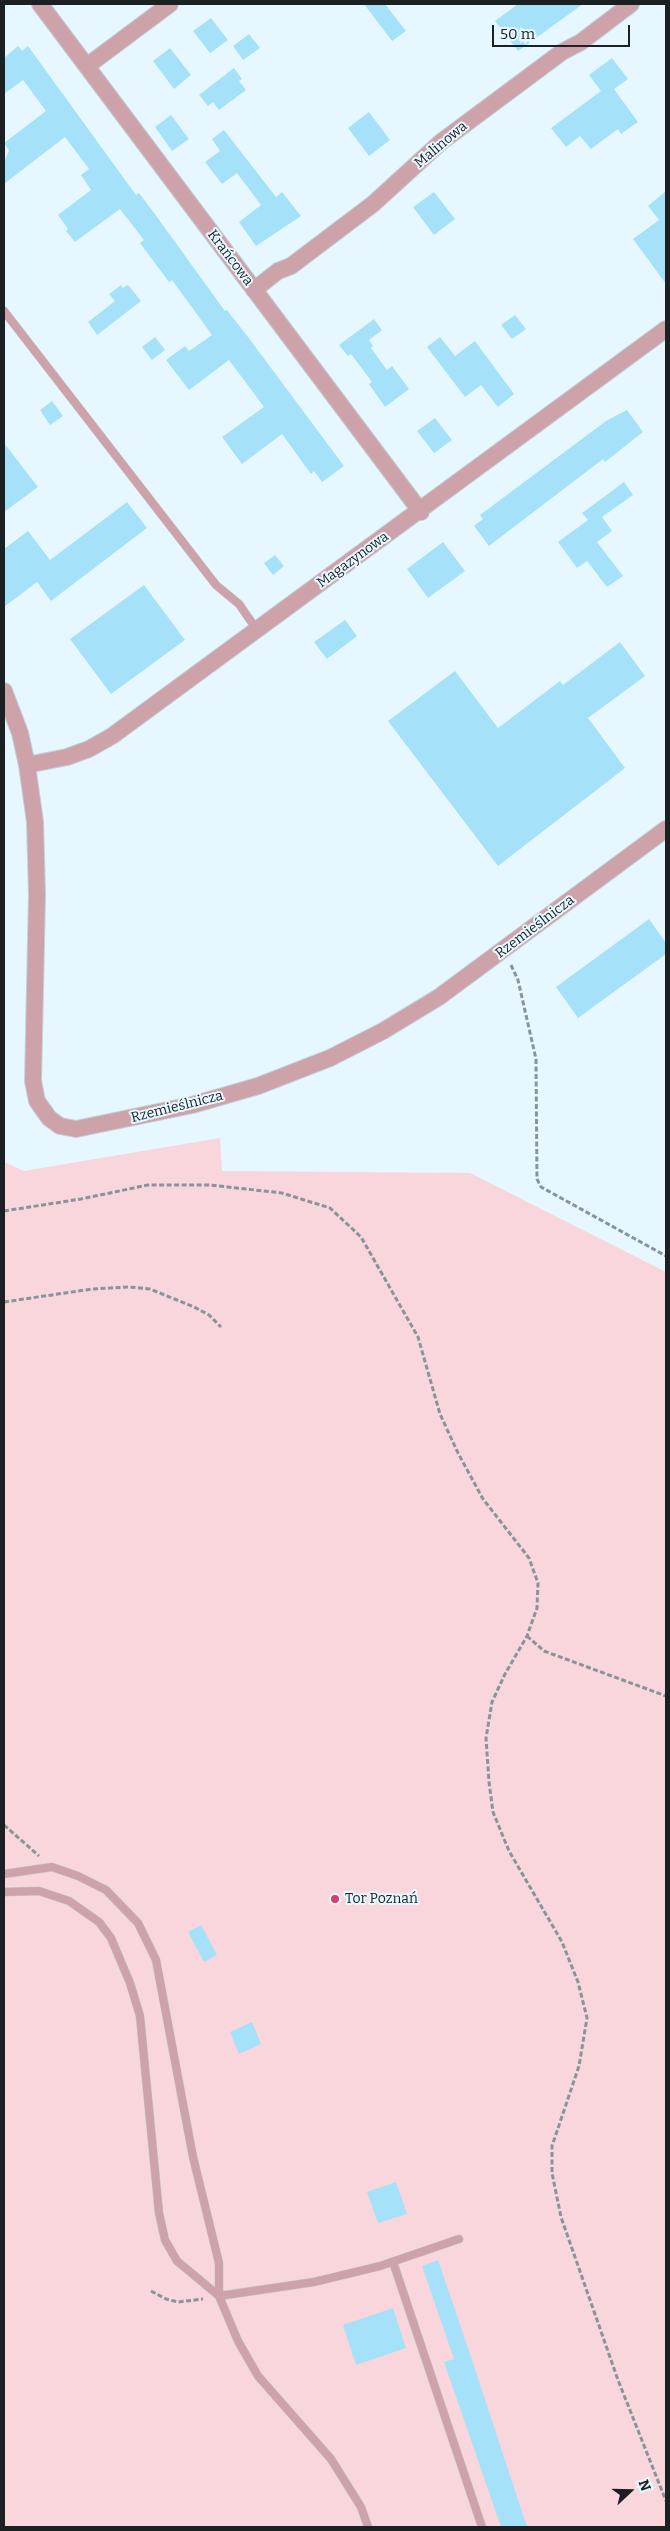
<!DOCTYPE html>
<html>
<head>
<meta charset="utf-8">
<style>
  body { margin:0 }
  #map { position:relative; width:670px; height:2531px; overflow:hidden; background:#e7f7ff; font-family:Bitter,serif }
  canvas { display:block }
  .frame { position:absolute; inset:0; border:5px solid #1b2023; pointer-events:none }
  .north { position:absolute; left:605px; top:2466px; width:50px; height:50px; -webkit-text-stroke:4px #e7f7ff; paint-order:stroke; rotate:69deg; font-size:14px; font-weight:700; line-height:20px; text-align:center; color:#1b2023 }
  .north::after { content:''; display:block; margin:auto; width:18px; height:22px; background:#1b2023; clip-path:polygon(50% 0,100% 100%,50% 72%,0 100%) }
  .scale { position:absolute; left:492px; top:25px; width:138px; height:22px; box-sizing:border-box; border:2px solid #1b2023; border-top:0; padding-left:6px; font-size:15px; line-height:18px; white-space:nowrap; color:#1b2023; -webkit-text-stroke:4px #e7f7ff; paint-order:stroke }
</style>
</head>
<body>
<div id="map">
<canvas width="670" height="2531"></canvas>
<div class="frame"></div>
<div class="north">N</div>
<div class="scale">50 m</div>
</div>
<script>
const c = document.querySelector('canvas').getContext('2d');
c.lineJoin = 'round';
function fill(path, color) { c.fillStyle = color; c.fill(path, 'evenodd'); }
const poly = rows => new Path2D(rows.map(r => 'M' + r).join(''));
function trace(path, color, width, dash) { c.strokeStyle = color; c.lineWidth = width; c.lineCap = dash ? 'butt' : 'round'; c.setLineDash(dash || []); c.stroke(path); }
function drawText(font, color, halo, rows, align = 'center') {
  c.font = font + ' Bitter,serif'; c.lineWidth = 4; c.setLineDash([]); c.textBaseline = 'middle'; c.strokeStyle = halo; c.fillStyle = color; for (const [text, x, y, turn = 0] of rows) {
    c.save(); c.translate(x, y); c.rotate((+turn || 0) * Math.PI / 180); c.textAlign = isNaN(turn) ? turn : align; if (halo) c.strokeText(text, 0, 0); c.fillText(text, 0, 0); c.restore();
  }
}
fill(poly([
  [220,1138,222,1171,470,1173,666,1272,666,2527,4,2527,4,1162,24,1171]
]), '#f8d6db');
fill(poly([
  [364,4,385,4,406,31,392,41],
  [518,4,583,4,518,51,495,21],
  [211,18,228,40,210,53,193,31],
  [249,34,260,48,243,60,233,46],
  [18,46,22,51,28,46,136,195,139,193,157,217,225,311,227,310,248,337,344,466,322,482,314,471,311,474,282,434,242,464,222,437,264,407,229,360,189,390,166,360,185,346,189,351,212,335,172,280,169,282,140,243,144,240,120,209,75,242,66,231,68,229,58,215,91,190,81,175,89,169,65,137,4,184,4,163,9,150,4,143,46,111,23,80,4,94,4,58],
  [170,48,191,75,174,89,153,61],
  [612,58,628,79,614,89,638,122,621,134,618,129,591,149,580,136,566,147,551,128,601,91,589,75],
  [234,68,242,79,239,81,246,90,219,110,213,102,208,106,199,95],
  [369,112,390,140,369,156,348,128],
  [171,115,189,139,172,151,155,127],
  [224,130,276,197,282,192,301,216,256,246,239,222,261,205,237,173,222,184,205,162,220,151,212,139],
  [666,191,666,284,633,239,659,220,648,206],
  [434,192,455,219,434,235,413,207],
  [121,285,123,288,128,285,141,301,97,335,88,322,115,301,109,294],
  [515,315,526,329,512,339,501,325],
  [374,319,382,330,369,340,373,346,371,348,387,370,392,366,409,389,385,407,369,384,372,382,351,354,348,356,339,345],
  [155,337,165,350,152,360,142,347],
  [440,337,455,356,475,341,514,394,498,407,481,385,465,397,427,347],
  [52,401,63,416,50,425,40,410],
  [627,410,643,432,605,462,603,459,489,546,474,526,483,519,480,515,606,421],
  [435,418,452,440,434,453,417,431],
  [4,443,38,487,4,512],
  [624,482,633,495,602,517,612,531,597,542,623,576,607,587,587,561,577,568,558,542,588,520,582,513],
  [127,502,147,528,51,601,37,582,4,607,4,549,28,531,50,560],
  [443,542,465,571,428,598,407,569],
  [275,555,284,566,273,575,264,563],
  [144,585,185,640,111,694,70,639],
  [345,620,357,636,327,659,314,642],
  [620,642,645,676,588,718,625,768,498,866,388,721,455,671,498,728,560,681,563,685],
  [649,919,666,943,666,954,578,1018,556,987],
  [201,1925,217,1955,204,1962,188,1932],
  [252,2022,261,2044,239,2054,230,2032],
  [396,2182,407,2214,378,2223,367,2192],
  [438,2260,469,2351,527,2527,501,2527,444,2362,454,2359,422,2266],
  [393,2308,406,2348,356,2365,343,2325]
]), '#a6e1fa');
const service = poly([
  [4,311,216,585,239,604,257,630],
  [4,1874,52,1867,78,1876,106,1890,138,1923,156,1960,193,2157,219,2263,219,2296,238,2341,258,2376,331,2459,361,2507,368,2527],
  [4,1892,39,1891,69,1901,99,1922,111,1938,130,1983,140,2016,159,2213,165,2240,177,2261,219,2296,314,2282,380,2266,459,2239],
  [393,2262,482,2527]
]);
const minor = poly([
  [40,4,421,512],
  [87,66,170,4],
  [254,290,278,271,291,266,373,204,441,142,562,52,581,42,631,4],
  [4,691,20,733,27,765,35,822,37,895,33,1081,37,1101,49,1118,60,1126,76,1129,192,1105,258,1086,330,1058,383,1031,439,997,666,829],
  [27,765,67,757,89,749,112,736,666,329]
]);
trace(service, '#c2d0d7', 9);
trace(minor, '#c2d0d7', 18);
trace(poly([
  [511,965,518,980,536,1059,537,1179,541,1187,666,1256],
  [4,1211,81,1199,148,1185,210,1185,282,1193,330,1208,361,1237,418,1337,440,1414,458,1453,483,1499,529,1558,538,1583,537,1608,527,1636,505,1674,492,1702,486,1738,489,1782,493,1812,509,1851,562,1942,578,1982,587,2018,579,2066,552,2146,552,2173,561,2217,618,2380,666,2501],
  [4,1302,92,1289,129,1287,150,1289,194,1307,209,1315,221,1327],
  [527,1636,544,1651,666,1696],
  [4,1825,39,1856],
  [151,2291,166,2299,178,2302,203,2299]
]), '#89949a', 3, [5, 2.5]);
trace(service, '#cea2a9', 8);
trace(minor, '#cea2a9', 16);
for (const [x, y, r, color] of [
  [335,1899,5,"#cf4168"]
]) { const dot = new Path2D(); dot.arc(x, y, r, 0, 2 * Math.PI); c.fillStyle = color; c.fill(dot); trace(dot, '#e7f7ff', 2); }
drawText('14px', '#1b2023', '#e7f7ff', [
  ["Malinowa",441,145,-40],
  ["Krańcowa",230,258,53],
  ["Magazynowa",353,560,-36],
  ["Rzemieślnicza",535,927,-37],
  ["Rzemieślnicza",177,1107,-14]
]);
drawText('14px', '#1b2023', '#e7f7ff', [
  ["Tor Poznań",345,1899]
], 'left');
</script>
</body>
</html>
